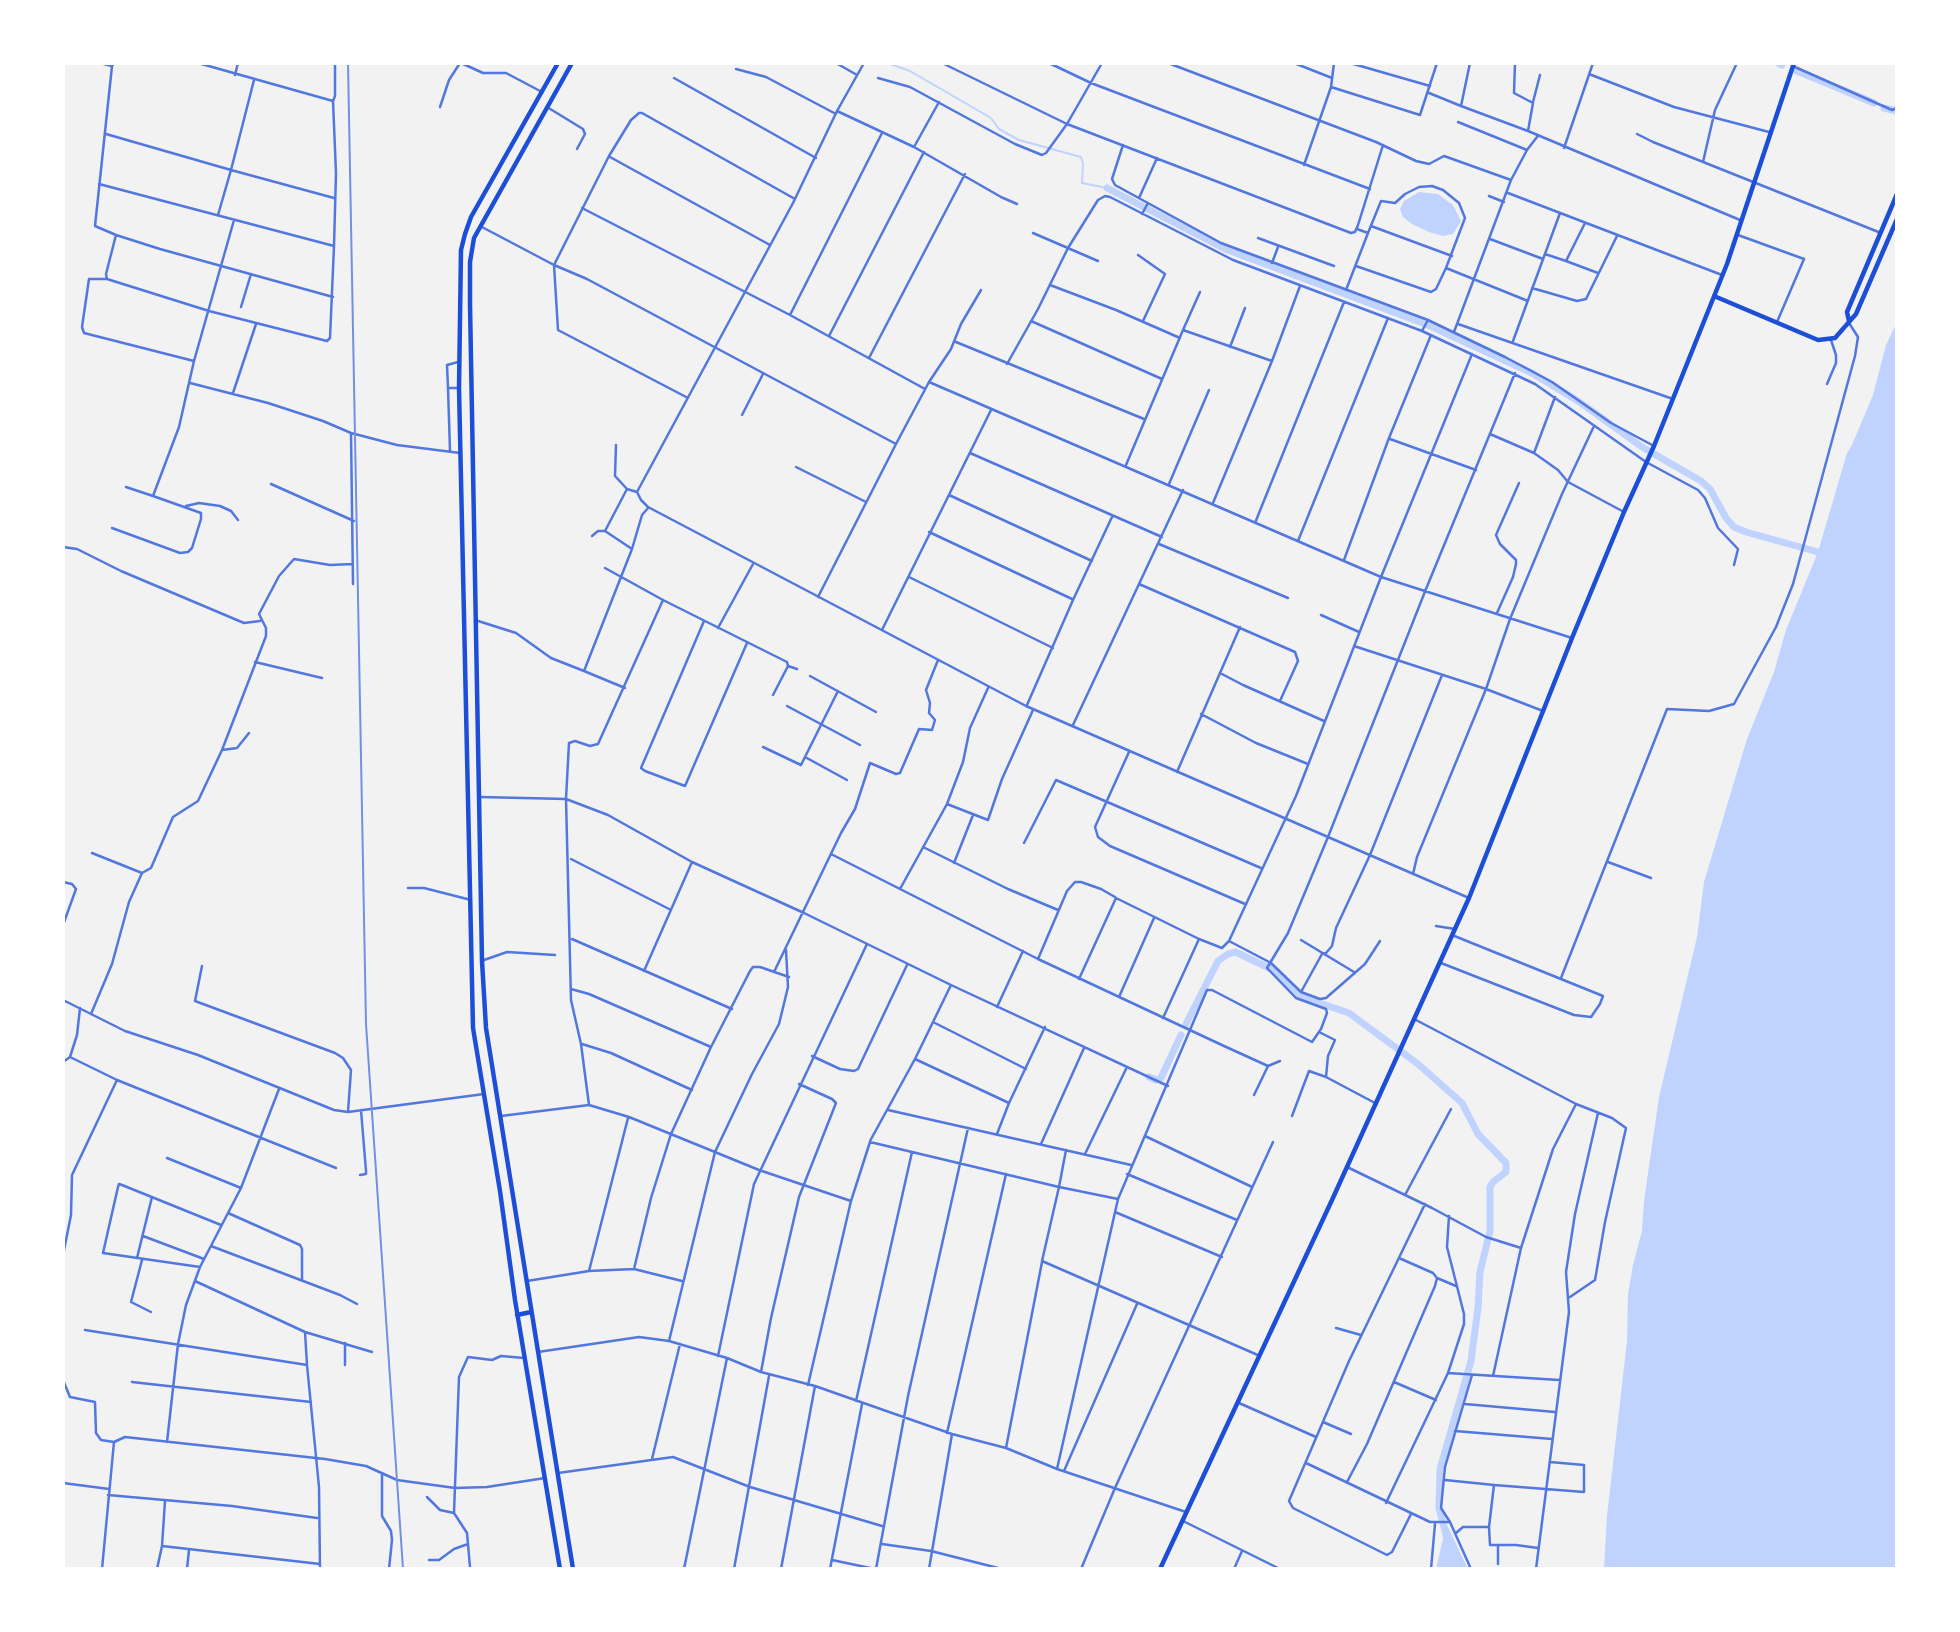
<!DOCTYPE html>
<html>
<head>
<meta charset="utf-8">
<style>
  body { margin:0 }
  #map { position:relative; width:1960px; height:1632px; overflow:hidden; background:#f2f2f2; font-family:"Roboto Serif",serif }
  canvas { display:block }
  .frame { position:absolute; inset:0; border:65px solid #fff; pointer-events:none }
</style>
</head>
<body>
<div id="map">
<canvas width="1960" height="1632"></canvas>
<div class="frame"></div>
</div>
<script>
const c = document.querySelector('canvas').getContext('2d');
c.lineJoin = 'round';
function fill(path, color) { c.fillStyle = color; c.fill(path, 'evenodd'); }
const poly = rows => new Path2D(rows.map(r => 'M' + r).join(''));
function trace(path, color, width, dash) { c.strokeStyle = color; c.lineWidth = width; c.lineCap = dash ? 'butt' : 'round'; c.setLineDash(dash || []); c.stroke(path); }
fill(poly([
  [1419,192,1438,194,1453,205,1461,221,1453,234,1443,236,1429,232,1412,224,1403,217,1400,209,1404,201],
  [1897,322,1897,1569,1604,1569,1607,1516,1627,1341,1628,1294,1633,1265,1642,1231,1644,1201,1659,1097,1697,937,1704,882,1747,739,1774,672,1786,630,1818,552,1847,453,1852,445,1873,395,1886,345],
  [1441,1527,1448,1527,1468,1569,1436,1569,1443,1539]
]), '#bfd3fe');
trace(poly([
  [887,63,910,71,991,118,999,129,1019,140,1081,157,1083,164,1082,183,1107,188]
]), '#bfd3fe', 2);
trace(poly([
  [1778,63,1782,65],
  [1797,71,1874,103],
  [1884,108,1897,111],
  [1107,188,1225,249,1428,325,1532,373,1578,401,1642,447,1701,481,1710,489,1726,518,1734,527,1746,532,1818,552],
  [1186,1024,1218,961,1228,954,1235,952,1242,955,1271,969,1302,997,1349,1013,1418,1064,1462,1103,1478,1134,1506,1163,1506,1172,1493,1182,1490,1187,1490,1231,1480,1272,1478,1308,1471,1361,1440,1469,1439,1508,1444,1527],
  [1149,1077,1156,1080,1161,1078,1181,1035]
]), '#bfd3fe', 7);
trace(poly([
  [100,63,112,66,114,63],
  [198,63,333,101],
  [461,63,483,73,506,73,542,92],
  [836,63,857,75],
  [942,63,1067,124,1351,233,1355,232,1358,225,1383,145],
  [1049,63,1091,83,1370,189],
  [1168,63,1376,142,1416,161,1429,164,1444,156,1511,180],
  [1294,63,1332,78],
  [1350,63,1430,86],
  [1470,63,1461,106,1528,131],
  [1515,63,1514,93,1533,103,1528,131,1740,220],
  [112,66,95,226,116,235,160,249,333,297],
  [1795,67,1892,110,1897,108],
  [736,69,766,77,836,114],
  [1589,74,1674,107,1769,132],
  [235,75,238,63],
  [674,78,816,158],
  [878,78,910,87,1015,144,1042,155,1046,153,1067,124,1102,63],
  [1331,87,1420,115,1437,63],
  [1429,93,1461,106],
  [1533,102,1540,75],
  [440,107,449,80,460,63],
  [547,107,583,129,585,134,577,149],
  [837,111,914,147,1001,197,1017,204],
  [1458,122,1527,150],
  [106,134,231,170,254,80],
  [1637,134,1653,142,1881,233],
  [1123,145,1112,179,1115,185,1221,243,1428,320,1505,357,1552,382,1611,423,1654,446],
  [914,147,939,102],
  [1564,148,1593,63],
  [610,157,770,245],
  [1703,162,1715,110,1736,65],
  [1304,165,1331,87,1334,63],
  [99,184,334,246,336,173,333,101,335,96,335,63],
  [1508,193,1722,275],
  [1489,196,1504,202],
  [1139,198,1157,158],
  [582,208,790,315,925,389],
  [1142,214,1148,203],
  [218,215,231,170,334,198],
  [1585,223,1566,261,1598,273],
  [480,226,554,265,587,279,896,444],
  [1371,226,1452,256],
  [1033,233,1098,261],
  [1368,233,1381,201,1395,203,1405,194,1419,187,1432,186,1443,190,1459,203,1465,218,1446,268],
  [1738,235,1804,259,1777,322],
  [1258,238,1334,266],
  [1490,239,1543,259],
  [1545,254,1566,261],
  [1138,255,1165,274,1143,321],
  [1272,263,1278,247],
  [1356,266,1431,292,1436,289,1446,268,1528,301],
  [107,279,106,274,116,235],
  [1050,285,1116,310,1180,338],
  [1532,288,1577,301,1586,299,1617,236],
  [1346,290,1368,233,1357,229],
  [241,307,251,274],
  [790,315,882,133],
  [1031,321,1162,379],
  [1458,324,1673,399],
  [1183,330,1200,292],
  [1422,331,1428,320],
  [1454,332,1511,180,1527,150,1537,137],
  [829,336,924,152],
  [1513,341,1560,213],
  [956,342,1144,419],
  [1230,347,1245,308],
  [869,358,965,174],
  [194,361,84,333,82,327,89,279,107,279,209,311,327,341,330,338,334,246],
  [458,362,447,365,448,388,459,388],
  [1007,364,1038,309,1068,248,1098,200,1105,196,1110,197,1233,260,1422,331,1535,384,1646,462,1698,490,1705,498,1718,528,1738,549,1734,565],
  [929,382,1381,577,1572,638],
  [190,383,268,403,323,421,351,433,397,445,460,453],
  [1827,384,1836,363,1836,355,1831,340],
  [448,388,450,451],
  [233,393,256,324],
  [688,398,558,330,554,265,609,156,631,120,639,113,642,113,795,199],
  [742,415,763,374],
  [351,433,353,584],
  [1490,434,1534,453,1558,470,1568,482,1624,512],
  [1390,439,1476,470],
  [616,445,615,476,627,489,637,492],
  [970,453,1162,537],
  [1534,453,1555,397],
  [1126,465,1183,330,1272,361],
  [796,467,866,502],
  [271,484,354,521],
  [1169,484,1209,390],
  [126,487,153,496],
  [637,492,641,500,648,507,1026,706,1328,837,1288,933,1267,968,1296,998,1326,1009,1327,1013,1321,1029,1312,1042,1212,990,1207,990,1118,1199,1057,1469],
  [637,492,793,203,837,111,864,63],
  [949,495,1092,561],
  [1213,503,1272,361,1300,286],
  [186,506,199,503,220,506,231,511,238,520],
  [1255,523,1344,302],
  [112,528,180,553,188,552,192,548,201,519,201,513,153,496,179,427,194,361,234,220],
  [929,532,1072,599],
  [592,536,598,531,605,531,627,489],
  [1298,541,1388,318],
  [1159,544,1288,598],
  [63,547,77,549,121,571,244,623,260,621],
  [632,549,642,515,648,508],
  [1344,560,1389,438,1431,335],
  [605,568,663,600,787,662,788,666,773,695],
  [909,577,1053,648],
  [1139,584,1295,652,1298,661,1280,701],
  [818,597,896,444,929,382,951,349,961,324,981,290],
  [1497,613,1513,577,1516,564,1516,560,1500,544,1496,535,1519,483],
  [1321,615,1359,632],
  [475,620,516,633,551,658,584,671,632,549,605,531],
  [704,621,641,768,645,771,685,786,747,643],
  [718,628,753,564],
  [882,630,991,410],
  [1354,646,1486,689,1543,711],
  [255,662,322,678],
  [788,666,797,669],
  [584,671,625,688],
  [1220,673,1243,685,1324,721],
  [810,676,876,712],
  [1027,705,1073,600,1112,517],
  [787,706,860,745],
  [1201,714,1256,743,1308,764],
  [1073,725,1183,490],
  [763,747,801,765,838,691],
  [222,750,237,748,249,733],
  [1129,752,1095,827,1098,837,1110,846,1245,904],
  [805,757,847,780],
  [1177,772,1240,627],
  [480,797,566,799,569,743,575,741,590,746,598,744,663,600],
  [947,804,988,820,1002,779,1033,710],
  [1024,843,1056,780,1261,868],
  [923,847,1008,889,1058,910],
  [92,853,142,873,151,868,173,817,198,801,222,750,266,636,266,628,259,614,279,576,294,559,330,565,353,564],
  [831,854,1038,959,1224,1046,1268,1066,1280,1061],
  [571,859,671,910],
  [1608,862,1651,878],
  [954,863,973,815],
  [1413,874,1417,857,1486,689,1510,619,1562,494,1594,426],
  [63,882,72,884,76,889,63,925],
  [408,888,424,888,471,900],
  [900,889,947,804,963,762,970,728,988,688],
  [1469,898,1328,837,1426,589,1515,373],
  [1436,926,1455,929],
  [572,939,732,1009],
  [1301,940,1354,972],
  [1229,941,1271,963,1301,992,1320,999,1326,998,1365,964,1380,941],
  [1038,959,1067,891,1075,882,1081,882,1101,889,1115,897],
  [484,960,507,952,555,955],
  [1441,963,1574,1015,1591,1017,1600,1004,1603,996,1452,935],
  [202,966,195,1001,335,1053,343,1058,351,1070,348,1112],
  [644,971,692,862],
  [774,972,841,833,855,809,870,763,896,774,900,773,919,729,932,730,935,720,929,713,930,703,926,690,938,660],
  [1561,978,1667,709,1709,711,1734,704,1776,627,1793,584,1855,356,1858,337,1849,323],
  [1079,979,1116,898,1199,939],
  [571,989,589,994,711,1047],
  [1301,992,1322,954,1326,953,1332,946,1336,928,1370,855,1442,675],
  [1119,997,1154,918],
  [63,1000,125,1031,198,1055,334,1110,348,1112,484,1094],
  [997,1007,1023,951],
  [80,1008,77,1035,70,1057,117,1080,336,1168],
  [91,1014,112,964,129,902,142,873],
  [1163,1018,1199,939,1222,948,1229,941,1296,796,1381,577,1472,354],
  [1416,1020,1576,1104,1612,1118,1626,1128,1605,1222,1595,1280,1570,1297],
  [933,1022,1026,1069],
  [1319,1032,1335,1040,1328,1056,1326,1077,1375,1103],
  [582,1044,611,1053,692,1090],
  [812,1056,840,1069,854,1071,858,1069,907,965],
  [915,1059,1009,1103],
  [63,1062,70,1057],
  [1254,1095,1268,1066],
  [589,1105,581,1044,571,1000,566,799,608,815,692,862,804,913,951,985,1168,1086],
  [888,1110,1131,1165],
  [501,1116,589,1105,629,1117,759,1170,851,1201],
  [1292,1116,1309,1071,1326,1077],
  [997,1134,1009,1103,1045,1027],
  [1145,1136,1252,1187],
  [870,1141,915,1059,951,985],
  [1041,1144,1084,1048],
  [1066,1150,1059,1187,1118,1199],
  [1085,1154,1126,1069],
  [167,1158,241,1188],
  [1347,1167,1432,1208,1486,1237,1521,1248],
  [1127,1174,1237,1220],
  [360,1175,366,1174,366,1171,361,1110],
  [1405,1195,1451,1109],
  [1115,1212,1222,1257],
  [228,1213,300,1245,302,1249,302,1280],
  [143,1236,204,1259],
  [211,1246,340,1295,357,1304],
  [63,1255,71,1215,72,1175,117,1080],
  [137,1258,152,1197],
  [142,1260,131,1302,151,1312],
  [200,1267,103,1253,118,1187,119,1184,122,1185,221,1225],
  [634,1269,651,1198,671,1134,711,1047,750,971,753,967,760,967,789,977],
  [589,1271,628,1118],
  [1437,1278,1456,1286],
  [195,1281,305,1332,372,1352],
  [527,1281,589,1271,634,1269,682,1281],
  [1336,1328,1361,1335],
  [85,1330,307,1365],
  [305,1332,307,1365,319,1487,320,1569],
  [669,1341,715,1152,752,1074,779,1024,788,987,786,950],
  [538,1352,639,1337,669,1341,727,1358,761,1372,815,1386,952,1434,1006,1448,1057,1469,1186,1512],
  [718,1356,754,1184,867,944],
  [345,1365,345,1343],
  [761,1372,771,1318,799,1197,836,1103,832,1099,799,1084],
  [1448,1373,1559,1380],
  [1493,1376,1521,1248,1553,1149,1576,1104],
  [63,1380,70,1397,95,1402,96,1433,101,1440,114,1442,125,1437,325,1459,366,1466,397,1480,455,1488,487,1487,545,1478],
  [132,1382,311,1402],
  [1394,1382,1436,1400],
  [808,1385,851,1201,870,1142,1059,1187,1042,1261,1260,1356],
  [856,1401,912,1152],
  [1239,1403,1316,1437],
  [1465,1404,1555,1412],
  [1323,1422,1351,1434],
  [1455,1431,1552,1439],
  [947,1433,1006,1174],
  [167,1442,178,1344,186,1305,200,1267,241,1188,279,1089],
  [1006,1448,1042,1262],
  [652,1459,680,1344],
  [1306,1463,1430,1522,1450,1522],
  [1064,1471,1137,1304],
  [558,1473,673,1457,750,1487,882,1526],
  [382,1475,382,1516,391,1531,392,1540,389,1569],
  [1445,1480,1494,1485,1489,1527,1490,1545,1516,1545,1538,1548],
  [1347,1482,1367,1444,1435,1286,1437,1278,1433,1273,1399,1258],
  [63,1483,109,1489],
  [1494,1485,1584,1492,1584,1465,1550,1462],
  [108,1495,232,1506,317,1518],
  [427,1497,440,1510,454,1513],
  [1386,1503,1448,1373,1464,1324,1464,1314,1447,1247,1449,1216],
  [1411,1514,1392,1552,1387,1555,1293,1508,1289,1501,1349,1361,1425,1204],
  [1183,1521,1280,1569],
  [1456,1533,1463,1527,1489,1527],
  [882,1544,931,1551,1002,1569],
  [1498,1545,1498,1564],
  [162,1546,320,1564],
  [429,1560,439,1560,454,1549,468,1544],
  [832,1560,875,1569],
  [470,1567,467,1533,454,1513,459,1377,468,1357,492,1360,501,1356,524,1358],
  [102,1569,114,1442],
  [157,1569,162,1546,165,1501],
  [187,1569,189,1550],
  [684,1569,727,1358],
  [734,1569,769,1376],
  [781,1569,815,1386],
  [830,1569,862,1404],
  [876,1569,908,1396,968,1128],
  [929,1569,952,1434],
  [1081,1569,1115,1488,1273,1142],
  [1234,1569,1242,1551],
  [1431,1569,1435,1524],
  [1471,1569,1450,1522,1441,1508,1445,1467,1472,1375],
  [1536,1569,1569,1312,1566,1272,1575,1214,1598,1113]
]), '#5277de', 2.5);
trace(poly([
  [558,63,471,217,465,234,461,250,459,388,473,1028,500,1191,515,1300,560,1569],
  [572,63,474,238,470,262,470,304,482,961,486,1028,573,1569],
  [1714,296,1818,340,1835,338,1856,314,1897,219],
  [1849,321,1847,312,1897,194],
  [517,1315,531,1312],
  [1160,1569,1332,1200,1469,898,1572,638,1624,512,1654,446,1727,264,1794,63]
]), '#1d4ed8', 4.5);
trace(poly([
  [348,63,366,1024,403,1569]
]), '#7290e2', 2);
</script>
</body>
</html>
